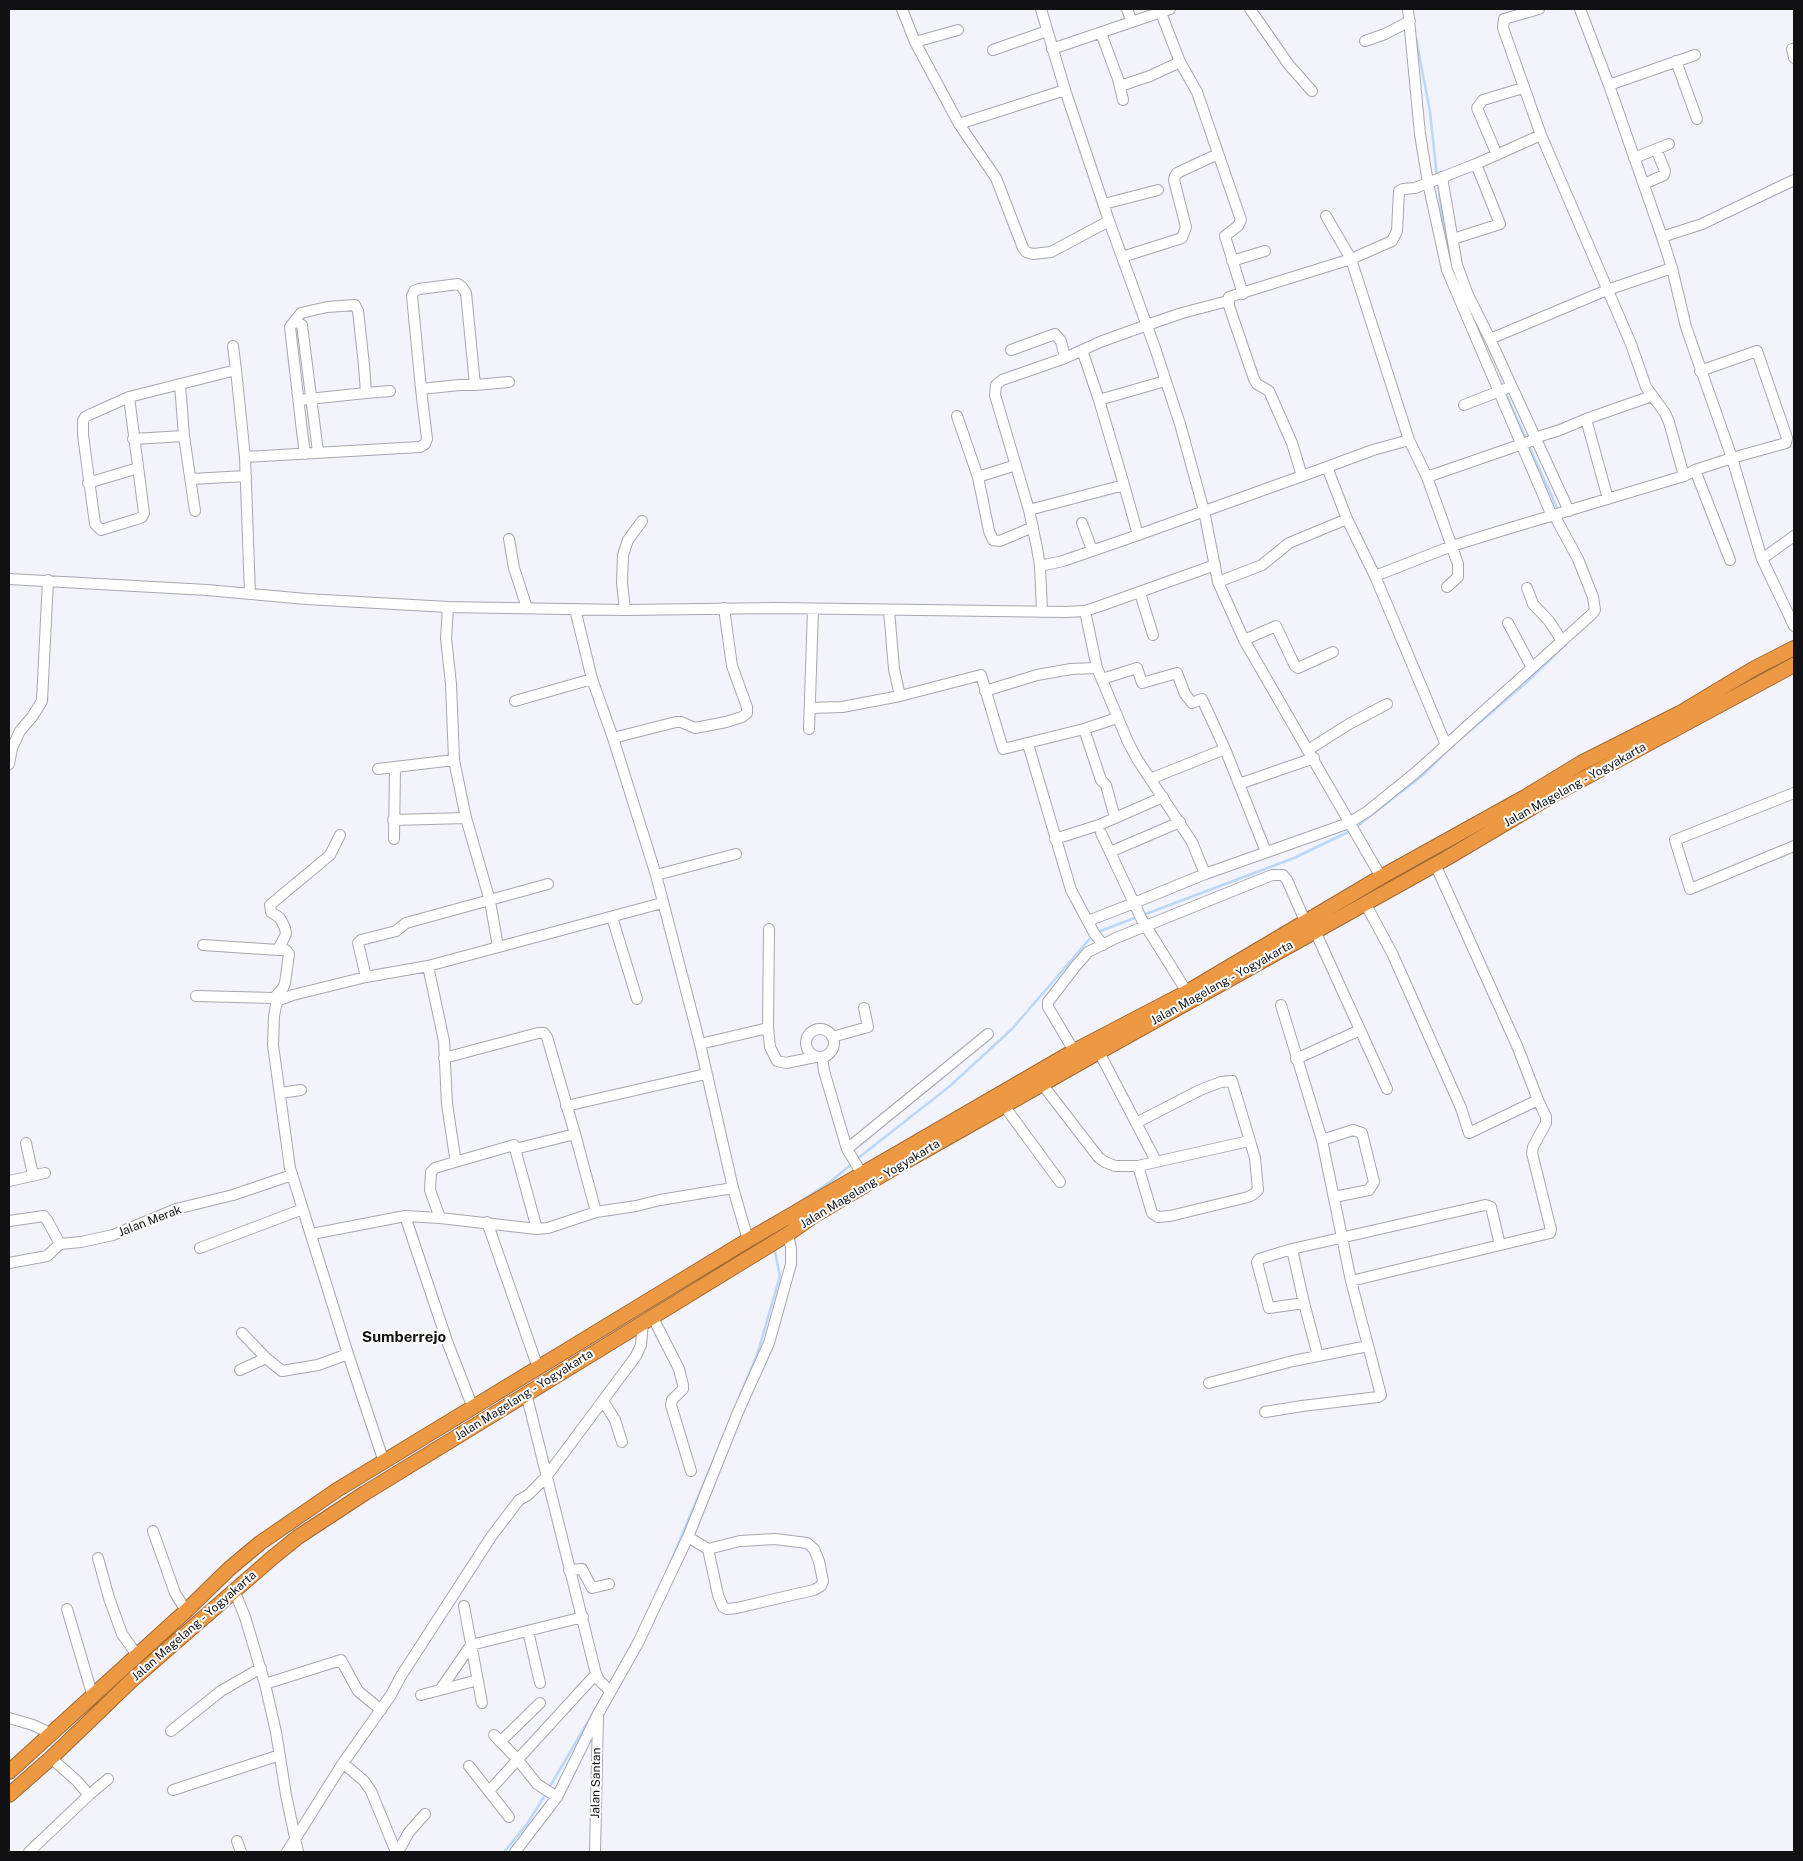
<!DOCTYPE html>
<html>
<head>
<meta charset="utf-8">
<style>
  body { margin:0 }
  #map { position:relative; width:1803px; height:1861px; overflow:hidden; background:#f3f3fc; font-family:"Public Sans",sans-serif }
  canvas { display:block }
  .frame { position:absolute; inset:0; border:10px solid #111114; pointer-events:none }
</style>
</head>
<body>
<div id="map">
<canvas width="1803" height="1861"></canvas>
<div class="frame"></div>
</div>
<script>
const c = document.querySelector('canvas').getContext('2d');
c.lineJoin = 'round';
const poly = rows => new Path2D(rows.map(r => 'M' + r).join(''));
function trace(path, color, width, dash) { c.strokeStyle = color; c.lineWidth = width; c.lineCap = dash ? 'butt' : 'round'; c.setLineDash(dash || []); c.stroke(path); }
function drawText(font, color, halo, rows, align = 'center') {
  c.font = font + ' "Public Sans",sans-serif'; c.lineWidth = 4; c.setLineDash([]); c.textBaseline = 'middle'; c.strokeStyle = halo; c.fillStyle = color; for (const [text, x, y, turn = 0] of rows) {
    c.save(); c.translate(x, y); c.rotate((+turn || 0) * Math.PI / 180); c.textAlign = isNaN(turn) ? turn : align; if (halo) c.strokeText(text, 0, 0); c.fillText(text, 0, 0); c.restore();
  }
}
trace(poly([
  [1416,38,1430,112,1437,176],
  [1438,181,1442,217,1451,259],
  [1505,392,1526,439],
  [1528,444,1558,510],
  [1560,515,1565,526],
  [1355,828,1423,775,1451,747,1528,681,1567,643],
  [1143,915,1294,858,1350,831],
  [1098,932,1137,917],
  [857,1159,950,1086,1012,1029,1093,935],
  [778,1216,830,1182,853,1163],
  [740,1395,757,1355,780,1276,774,1248],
  [666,1573,724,1435],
  [549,1788,606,1691],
  [504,1852,527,1824,547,1792]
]), '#bbd8f9', 2.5);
const minor = poly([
  [902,9,915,42,959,124,996,178,1023,248,1026,252,1033,254,1051,252,1109,221],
  [1041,9,1065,90,1109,221,1155,348,1180,424,1204,511,1218,582,1244,640,1381,877],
  [1127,9,1132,22],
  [1250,9,1289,65,1312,91],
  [1408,9,1420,134,1428,183,1447,270,1552,516],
  [1539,9,1504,19,1503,28,1541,135,1631,344,1646,387,1665,413,1669,422,1684,476],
  [1580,9,1609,85,1662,237,1672,268,1686,327,1732,458,1762,559,1794,626],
  [1161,13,1180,62,1197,92,1241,220,1238,226,1225,236,1243,294],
  [1101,33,1118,79,1123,100],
  [1365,41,1385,34,1410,21],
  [915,42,958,30],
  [1052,49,1170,9],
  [1792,49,1794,58],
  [993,50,1047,31],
  [1676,61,1697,119],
  [1609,85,1695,55],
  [1120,86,1150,76,1180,62],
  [959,124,1065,90],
  [1497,155,1477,108,1483,100,1523,88],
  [1634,158,1669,144],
  [1442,177,1457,265,1468,295,1490,339,1569,511],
  [1644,184,1664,175,1665,171,1656,149],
  [1104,204,1158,190],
  [1326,216,1351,259,1409,440,1427,477,1458,564,1458,577,1447,587],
  [1662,237,1702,224,1794,180],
  [1453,239,1500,224,1476,164],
  [1122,257,1182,238,1186,227,1174,180,1175,176,1177,173,1218,154],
  [1232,261,1265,251],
  [295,321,302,325,318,452],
  [1490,339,1607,290,1672,268],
  [233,346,236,370],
  [1011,350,1055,334,1061,341,1065,358],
  [1082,350,1099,400],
  [180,384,184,436,195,511],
  [475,385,509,382],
  [366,393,390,391],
  [129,397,144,513,142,517,137,519,101,530,95,524,83,435,83,421,85,417,91,414,129,397,236,370,245,457],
  [299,400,366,393,364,365,358,311,355,305,327,307,301,313,290,327,302,431,305,454],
  [1464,405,1505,389],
  [957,416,978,477,989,531,993,540,1000,541,1033,527],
  [1586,419,1608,499],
  [133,439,184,436],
  [1327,467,1373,450,1409,440],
  [1695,470,1730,560],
  [1302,476,1292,443,1269,391,1257,384,1254,379,1229,306,1229,297,1351,259,1392,241,1397,231,1399,191,1403,189,1415,188,1476,164,1541,135],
  [978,477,1016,465],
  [1427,477,1531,441,1534,438,1560,430,1586,419,1652,396],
  [191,479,246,476],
  [88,483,138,468],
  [1124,485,1099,400,1165,381],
  [1029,510,1124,485,1138,535,1063,561,1040,566],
  [1082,523,1092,550],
  [1138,535,1327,467,1347,519,1375,576,1446,745],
  [509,539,514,568,527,608],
  [1762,559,1794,536],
  [1375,576,1452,546,1497,532,1684,476,1695,470,1732,458,1786,443,1787,438,1757,351,1700,371],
  [9,579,207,590,306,599,448,607,625,610,777,608,1066,612,1085,611,1103,605,1215,565],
  [1218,582,1262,565,1289,543,1347,519],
  [1527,588,1533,604,1549,621,1562,641],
  [1140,593,1153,635],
  [250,594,245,457,420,447,425,444,427,439,421,389,412,296,414,291,419,289,458,284,462,287,466,293,467,303,475,385,459,385,421,389],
  [448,607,446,638,451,684,454,760,466,818,490,901,498,947],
  [575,609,592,679,613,738,656,875,700,1044,733,1188,748,1240],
  [625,610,622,583,623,555,628,540,642,521],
  [889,610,894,669,900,696],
  [1085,611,1097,668,1128,742,1137,759,1192,842,1205,874],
  [1042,612,1040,566,1037,548,1029,510,995,395,996,385,1002,380,1065,358,1100,342,1147,325,1182,313,1228,301],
  [1508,623,1532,668],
  [1244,640,1276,626,1295,666,1298,668,1333,652],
  [1102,679,1137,668,1142,683,1177,673,1185,694,1192,703,1202,699,1225,749,1239,784,1314,758],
  [985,691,1037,675,1071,669,1097,668],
  [515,701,592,679],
  [810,708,842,707,900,696,981,675,1003,749,1084,729,1117,718],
  [809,729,813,609],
  [1084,729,1101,780,1106,785,1115,818],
  [613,738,676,722,681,722,695,728,726,722,742,717,747,713,747,707,732,666,724,608],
  [1028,744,1071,890,1094,933,1103,945],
  [1308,750,1349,724,1387,704],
  [9,764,12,748,20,731,32,717,42,701,48,580],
  [378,769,454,760],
  [1150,779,1225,749],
  [1239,784,1266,852],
  [1794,793,1675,840,1690,889,1794,846],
  [393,820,466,818],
  [1101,833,1134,903,1205,874,1349,823,1368,811,1415,773,1592,614,1595,610,1593,597,1578,559,1554,515],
  [394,839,395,768],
  [1055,839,1099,825,1163,797],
  [1110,852,1180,822],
  [1435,864,1518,1048,1538,1100],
  [656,875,736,854],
  [612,917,637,999],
  [1088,921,1134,903,1142,920,1187,992],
  [1315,931,1387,1089],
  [203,945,278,950],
  [428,966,444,1041,447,1104,455,1157,455,1162,435,1168,431,1172,430,1190,440,1218],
  [366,977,358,943,361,940,396,931,406,923,548,884],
  [196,996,274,998],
  [278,1000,274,998,283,988,285,983,289,954,286,950,278,950,286,934,285,928,280,918,271,912,270,905,330,855,340,835],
  [768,1028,770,1047,777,1061,786,1063,815,1057],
  '806 1043a14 14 0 1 1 28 0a14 14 0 1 1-28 0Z',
  [832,1037,868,1027,864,1008],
  [700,1044,768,1028,769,929],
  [1074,1051,1048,1007,1048,1002,1075,967,1088,952,1116,938,1272,875,1283,875,1287,880,1305,921],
  [1099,1052,1156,1161],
  [822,1057,824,1071,847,1149,862,1174],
  [444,1058,538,1033,544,1033,547,1037,575,1134,596,1212],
  [1296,1059,1360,1030],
  [1042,1084,1099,1158,1105,1162,1115,1166,1138,1166,1249,1141],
  [280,1093,301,1090],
  [566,1106,706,1074],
  [1005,1107,1060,1182],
  [1136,1123,1200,1090,1221,1082,1232,1081,1255,1158,1258,1190,1254,1194,1248,1197,1170,1216,1158,1217,1152,1213,1138,1166],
  [1322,1140,1353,1130,1362,1133,1374,1182,1369,1190,1334,1197],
  [26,1143,33,1175],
  [515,1149,575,1134],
  [847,1149,988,1034],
  [455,1162,514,1145,537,1229],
  [9,1181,45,1173],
  [405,1216,448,1344,473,1408],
  [9,1221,44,1216,47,1220,60,1244],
  [487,1222,538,1368],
  [312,1234,405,1216,440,1218,537,1229,548,1228,596,1212,636,1206,660,1200,733,1188],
  [200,1248,303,1209],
  [1292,1249,1259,1259,1257,1262,1269,1308,1304,1303],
  [9,1263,47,1256,60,1244,81,1242,113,1235,176,1209,233,1195,292,1175],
  [1351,1281,1550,1233,1551,1230,1532,1153,1533,1147,1546,1123,1546,1117,1538,1100,1469,1133,1461,1108,1392,953,1365,903],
  [652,1316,679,1369,683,1385,683,1389,672,1400,671,1405,691,1471],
  [242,1333,266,1358,282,1371,318,1365,348,1354],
  [1318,1356,1304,1303,1292,1249,1485,1205,1491,1207,1500,1245],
  [240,1370,266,1358],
  [1209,1383,1293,1361,1368,1346],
  [526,1393,596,1674,599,1680,610,1691],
  [603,1401,615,1420,622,1442],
  [1265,1412,1302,1406,1378,1397,1381,1395,1351,1281,1322,1140,1281,1005],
  [384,1462,348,1354,290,1168,273,1045,274,1016,276,1005,279,1000,293,995,366,977,428,966,662,903],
  [153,1531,175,1593,186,1611],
  [688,1537,708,1549],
  [775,1539,807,1543,814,1549,819,1561,823,1581,821,1586,814,1590,796,1594,737,1608,727,1609,723,1607,718,1595,708,1549,740,1541,775,1539],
  [98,1558,109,1598,122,1634,137,1655],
  [569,1570,582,1569,592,1588,609,1584],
  [234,1590,245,1617,265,1684,276,1732,286,1795,298,1852],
  [464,1606,482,1703],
  [67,1609,93,1697],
  [528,1631,540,1683],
  [265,1684,341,1660,358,1691,381,1710],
  [440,1690,478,1680],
  [421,1695,440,1690,471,1645,583,1617],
  [9,1718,33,1725,52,1734],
  [171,1731,221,1691,261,1668],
  [494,1735,518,1760,537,1784,557,1797],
  [500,1742,540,1703],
  [51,1758,77,1781,89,1795,108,1779],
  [343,1763,364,1781,371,1791,396,1852],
  [469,1766,509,1817],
  [173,1790,280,1755],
  [489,1791,596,1674],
  [237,1841,241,1852],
  [29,1852,89,1795],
  [287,1852,343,1763,391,1695,401,1676,491,1537,519,1500,528,1495,546,1477,636,1356,641,1345,643,1322],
  [398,1852,409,1832,425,1814],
  [515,1852,557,1797,598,1714,638,1643,688,1537,738,1412,769,1343,791,1264,791,1248,788,1234],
  [595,1852,598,1717]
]);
const highway = poly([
  [9,1772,186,1611,229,1569,260,1543,337,1490,748,1240,1074,1051,1187,992,1381,877,1525,797,1581,763,1680,713,1753,669,1794,648],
  [9,1795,51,1758,131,1681,272,1558,298,1537,365,1493,788,1234,812,1217,894,1168,1099,1052,1447,858,1553,795,1794,665]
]);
trace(minor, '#a8a7b0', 12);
trace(highway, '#a06932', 16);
trace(minor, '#fff', 10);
trace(highway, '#ed9842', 14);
drawText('12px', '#111114', '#fff', [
  ["Jalan Magelang - Yogyakarta",1575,785,-29],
  ["Jalan Magelang - Yogyakarta",1222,983,-29],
  ["Jalan Magelang - Yogyakarta",870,1184,-31],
  ["Jalan Merak",150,1221,-21],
  ["Jalan Magelang - Yogyakarta",524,1395,-32],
  ["Jalan Magelang - Yogyakarta",194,1626,-41],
  ["Jalan Santan",596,1783,-89]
]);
drawText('bold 15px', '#111114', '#fff', [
  ["Sumberrejo",404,1337]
]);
</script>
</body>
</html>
